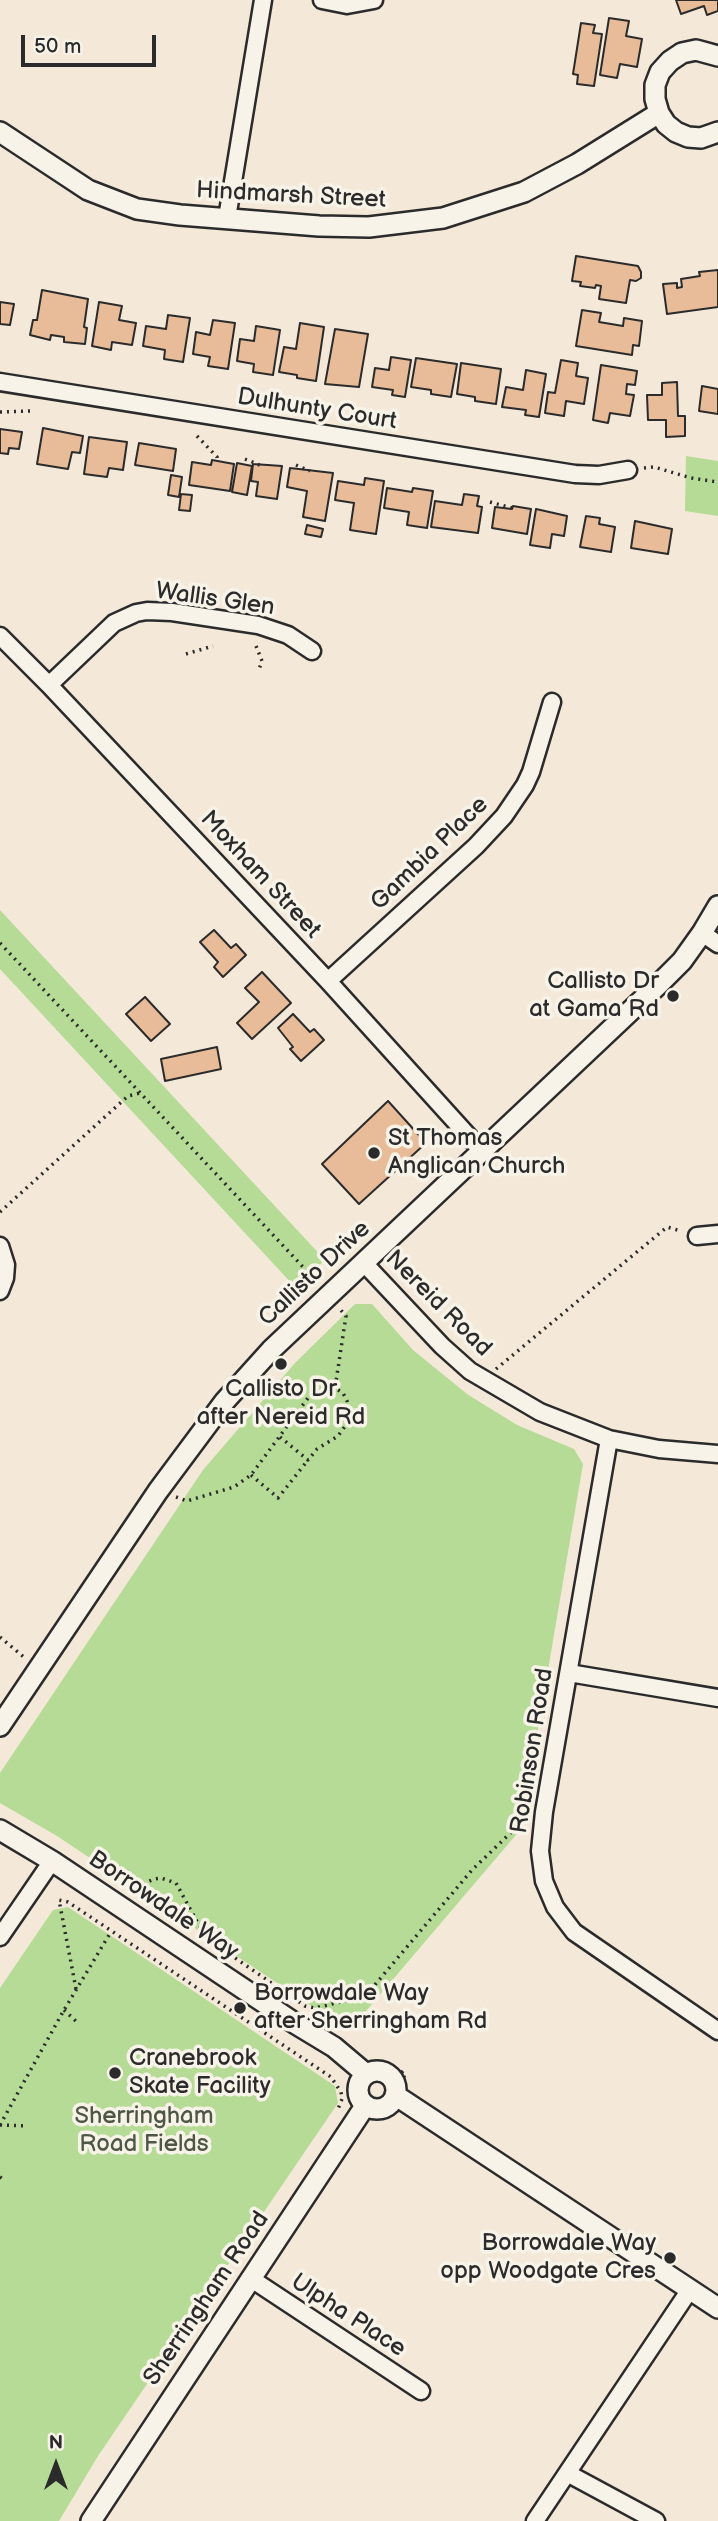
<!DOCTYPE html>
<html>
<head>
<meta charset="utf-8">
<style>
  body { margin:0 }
  #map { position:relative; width:718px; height:2521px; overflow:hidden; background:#f4e8d8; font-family:"Balsamiq Sans",sans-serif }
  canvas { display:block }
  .north { position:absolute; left:21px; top:2430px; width:70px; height:70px; -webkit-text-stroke:5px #f7f3e8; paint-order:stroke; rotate:0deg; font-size:19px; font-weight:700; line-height:28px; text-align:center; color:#2b2b2b }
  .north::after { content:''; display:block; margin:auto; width:24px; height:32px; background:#2b2b2b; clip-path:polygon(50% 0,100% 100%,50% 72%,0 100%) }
  .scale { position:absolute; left:21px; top:35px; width:135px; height:32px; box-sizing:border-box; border:4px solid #2b2b2b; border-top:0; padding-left:9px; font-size:21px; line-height:24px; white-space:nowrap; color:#2b2b2b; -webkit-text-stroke:5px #f7f3e8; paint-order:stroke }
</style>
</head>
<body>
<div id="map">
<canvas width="718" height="2521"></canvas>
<div class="north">N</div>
<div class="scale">50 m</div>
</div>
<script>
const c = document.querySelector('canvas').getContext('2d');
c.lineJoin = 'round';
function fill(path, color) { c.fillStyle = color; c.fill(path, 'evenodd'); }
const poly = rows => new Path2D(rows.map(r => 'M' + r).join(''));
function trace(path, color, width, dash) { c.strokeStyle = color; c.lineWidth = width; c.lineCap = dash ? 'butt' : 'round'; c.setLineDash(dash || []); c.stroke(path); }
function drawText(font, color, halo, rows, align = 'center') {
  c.font = font + ' "Balsamiq Sans",sans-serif'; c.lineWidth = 7; c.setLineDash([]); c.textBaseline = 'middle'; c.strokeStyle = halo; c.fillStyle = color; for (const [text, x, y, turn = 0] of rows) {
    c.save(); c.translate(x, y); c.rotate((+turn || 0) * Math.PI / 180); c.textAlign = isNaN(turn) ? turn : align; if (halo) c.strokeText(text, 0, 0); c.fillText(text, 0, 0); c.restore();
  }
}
fill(poly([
  [686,456,718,461,718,516,685,511],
  [0,910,325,1260,295,1287,0,969],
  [355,1304,372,1304,413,1350,467,1394,517,1425,574,1449,583,1464,521,1829,349,2031,57,1836,0,1803,0,1773,203,1470,295,1363],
  [68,1907,335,2086,338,2103,98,2456,59,2521,0,2521,0,1988,53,1910]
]), '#b6db96');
const building = poly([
  [676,0,718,0,718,11,707,15,704,6,681,14,676,0],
  [609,18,629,21,626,36,642,39,637,67,620,64,617,78,600,75,609,18],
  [581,23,595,25,593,33,602,34,594,86,577,84,578,75,573,74,581,23],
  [576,256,638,266,641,272,641,278,636,281,630,280,626,303,599,299,601,286,596,285,595,288,580,286,581,282,572,281,576,256],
  [718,270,718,307,667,314,663,284,677,283,677,288,682,287,681,279,700,276,699,272,718,270],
  [42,290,88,299,84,327,87,328,85,344,64,342,64,337,51,335,50,340,30,335,33,320,37,320,42,290],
  [0,302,14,304,10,325,0,324,0,302],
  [99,302,122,306,119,320,136,323,132,345,112,342,111,350,92,346,99,302],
  [582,310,601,313,599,322,623,326,624,318,642,321,639,346,633,345,632,355,576,346,582,310],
  [168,315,190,318,183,362,164,359,165,350,143,346,146,326,166,329,168,315],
  [213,320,235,323,228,369,208,366,210,357,193,354,196,332,210,335,213,320],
  [300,323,324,327,316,381,297,378,297,375,279,372,284,347,296,349,300,323],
  [256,326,280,330,273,375,253,372,254,364,237,361,240,339,254,341,256,326],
  [335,329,368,334,359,387,325,384,335,329],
  [391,357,411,360,405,397,392,395,393,390,372,387,375,368,389,370,391,357],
  [416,358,457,364,451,397,431,394,431,390,411,387,416,358],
  [561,360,578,363,576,376,588,378,584,404,566,401,564,416,545,413,548,392,555,393,561,360],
  [461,363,501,369,496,404,475,401,475,397,457,394,461,363],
  [601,365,637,371,635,385,627,384,626,394,634,395,630,416,610,413,608,423,593,420,601,365],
  [526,370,546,374,539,417,525,415,526,410,502,407,506,387,523,390,526,370],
  [677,382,678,416,685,416,685,436,666,437,666,420,648,420,647,395,662,395,662,383,677,382],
  [702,386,718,389,718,414,699,411,702,386],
  [43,428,83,436,80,453,72,452,68,469,37,464,43,428],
  [0,429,22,432,19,449,9,448,8,454,0,453,0,429],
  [89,437,127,442,123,470,109,468,107,477,84,474,89,437],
  [139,443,176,449,173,471,135,465,139,443],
  [212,460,234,464,230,491,189,485,192,462,211,465,212,460],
  [237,463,252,466,247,495,232,492,237,463],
  [253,464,282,466,277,499,256,496,258,482,251,481,253,464],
  [290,468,333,473,325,521,303,517,307,491,287,487,290,468],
  [171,475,182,477,179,497,168,495,171,475],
  [365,478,384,481,376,534,350,530,354,503,335,500,338,481,364,485,365,478],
  [387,488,412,492,413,488,433,491,427,528,407,525,409,512,384,508,387,488],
  [181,494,192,495,190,511,179,510,181,494],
  [464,494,479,496,477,506,482,507,478,533,431,527,435,501,462,505,464,494],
  [513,506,531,509,527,534,492,528,495,507,512,509,513,506],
  [536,509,567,516,564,536,552,534,550,548,530,545,536,509],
  [586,516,600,518,599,524,615,527,611,552,580,547,586,516],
  [635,521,672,529,668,554,631,548,635,521],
  [307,525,323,529,321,537,305,534,307,525],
  [214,930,231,948,236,944,246,955,223,977,214,967,218,962,200,942,214,930],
  [262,972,291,1003,252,1039,237,1023,259,1002,245,988,262,972],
  [145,997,170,1024,151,1041,126,1014,145,997],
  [293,1014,310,1032,314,1029,324,1040,301,1061,290,1049,293,1047,278,1028,293,1014],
  [217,1047,221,1069,165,1081,161,1059,217,1047],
  [388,1101,426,1143,359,1204,322,1164,388,1101]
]);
fill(building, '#e9bc99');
trace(building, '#2b2b2b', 2);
const minor = poly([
  [322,0,347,5,374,0],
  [227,218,263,0],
  [0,382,575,474,599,475,628,470],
  [0,636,49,685,328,981,481,1150],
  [49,685,114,623,136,613,147,611,172,612,258,625,288,635,312,651],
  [702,933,718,944],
  [328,981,476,846,504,816,525,785,531,772,552,702],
  [697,1236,718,1234],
  [0,1246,6,1265,5,1278,0,1291],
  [363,1262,442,1346,470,1371,540,1412,609,1439,659,1449,718,1454],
  [609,1439,544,1812,540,1851,544,1881,555,1907,574,1932,718,2031],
  [569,1673,718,1698],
  [0,1937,52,1861],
  [250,2278,421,2391],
  [567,2473,656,2521],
  [535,2521,689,2291]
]);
const tertiary = poly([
  [718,56,696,50,682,53,670,61,660,72,655,85,655,99,659,113,666,124,676,132,688,137,701,138,718,132],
  [0,132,88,190,137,209,180,215,319,226,369,227,443,218,524,192,577,164,659,113],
  [0,1726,158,1491,225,1401,271,1350,659,984,682,961,702,933,718,906],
  [0,1830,52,1861,296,2024,334,2047,366,2074],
  '358 2090a19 19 0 1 1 38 0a19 19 0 1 1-38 0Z',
  [395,2095,718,2308],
  [91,2521,365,2106]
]);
trace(minor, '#2b2b2b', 21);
trace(tertiary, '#2b2b2b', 24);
trace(poly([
  [0,412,30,411],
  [197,436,217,457,217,461],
  [245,459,262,466],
  [296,465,310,471],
  [644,468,654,467,691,478,718,482],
  [490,502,512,508],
  [256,646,262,661,258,672],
  [186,654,213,646],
  [0,943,318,1283],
  [0,1212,128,1096,140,1093],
  [496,1369,667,1227,681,1231],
  [280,1437,308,1460,317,1449,338,1436,346,1425,349,1410,347,1401,343,1393,335,1388,346,1316,339,1308],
  [251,1475,278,1498,308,1460],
  [176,1497,187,1501,234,1487,251,1475,308,1398,318,1390,335,1388],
  [0,1637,25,1658],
  [139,1890,145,1883,154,1879,161,1878,176,1883,206,1938,305,2006,315,2008,353,1999,368,1993,472,1870,526,1818],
  [76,1989,59,1900,68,1902,331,2077,341,2092,342,2099,338,2109,341,2110],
  [64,2010,79,2024],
  [403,2071,401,2073,405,2078],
  [0,2125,64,2010,109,1935],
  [0,2125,28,2126],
  [0,2177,3,2179]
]), '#2b2b2b', 3.5, [2, 5]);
trace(minor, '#f7f3e8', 16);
trace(tertiary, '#f7f3e8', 19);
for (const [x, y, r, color] of [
  [673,996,7,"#2b2b2b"],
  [374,1153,7,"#2b2b2b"],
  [281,1364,7,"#2b2b2b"],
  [240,2008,7,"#2b2b2b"],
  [115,2073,7,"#2b2b2b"],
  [670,2258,7,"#2b2b2b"]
]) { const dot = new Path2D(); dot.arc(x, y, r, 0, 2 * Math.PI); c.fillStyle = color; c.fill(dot); trace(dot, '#f7f3e8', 2.5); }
drawText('24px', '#2b2b2b', '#f7f3e8', [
  ["Hindmarsh Street",291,196,3],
  ["Dulhunty Court",317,410,9],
  ["Wallis Glen",215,600,8],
  ["Gambia Place",430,854,-44],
  ["Moxham Street",260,875,47],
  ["Callisto Drive",315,1274,-43],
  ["Nereid Road",438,1304,45],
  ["Robinson Road",533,1751,-81],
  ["Borrowdale Way",163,1906,34],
  ["Sherringham Road",207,2299,-56],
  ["Ulpha Place",348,2316,33]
]);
drawText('24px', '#2b2b2b', '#f7f3e8', [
  ["Callisto Dr",659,982,"right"],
  ["at Gama Rd",659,1010,"right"],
  ["St Thomas",388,1139],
  ["Anglican Church",388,1167],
  ["Callisto Dr",281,1390,"center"],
  ["after Nereid Rd",281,1418,"center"],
  ["Borrowdale Way",254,1994],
  ["after Sherringham Rd",254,2022],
  ["Cranebrook",129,2059],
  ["Skate Facility",129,2087],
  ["Borrowdale Way",656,2244,"right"],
  ["opp Woodgate Cres",656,2272,"right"]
], 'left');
drawText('24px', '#4e5746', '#f7f3e8', [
  ["Sherringham",144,2117],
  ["Road Fields",144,2145]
]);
</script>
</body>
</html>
